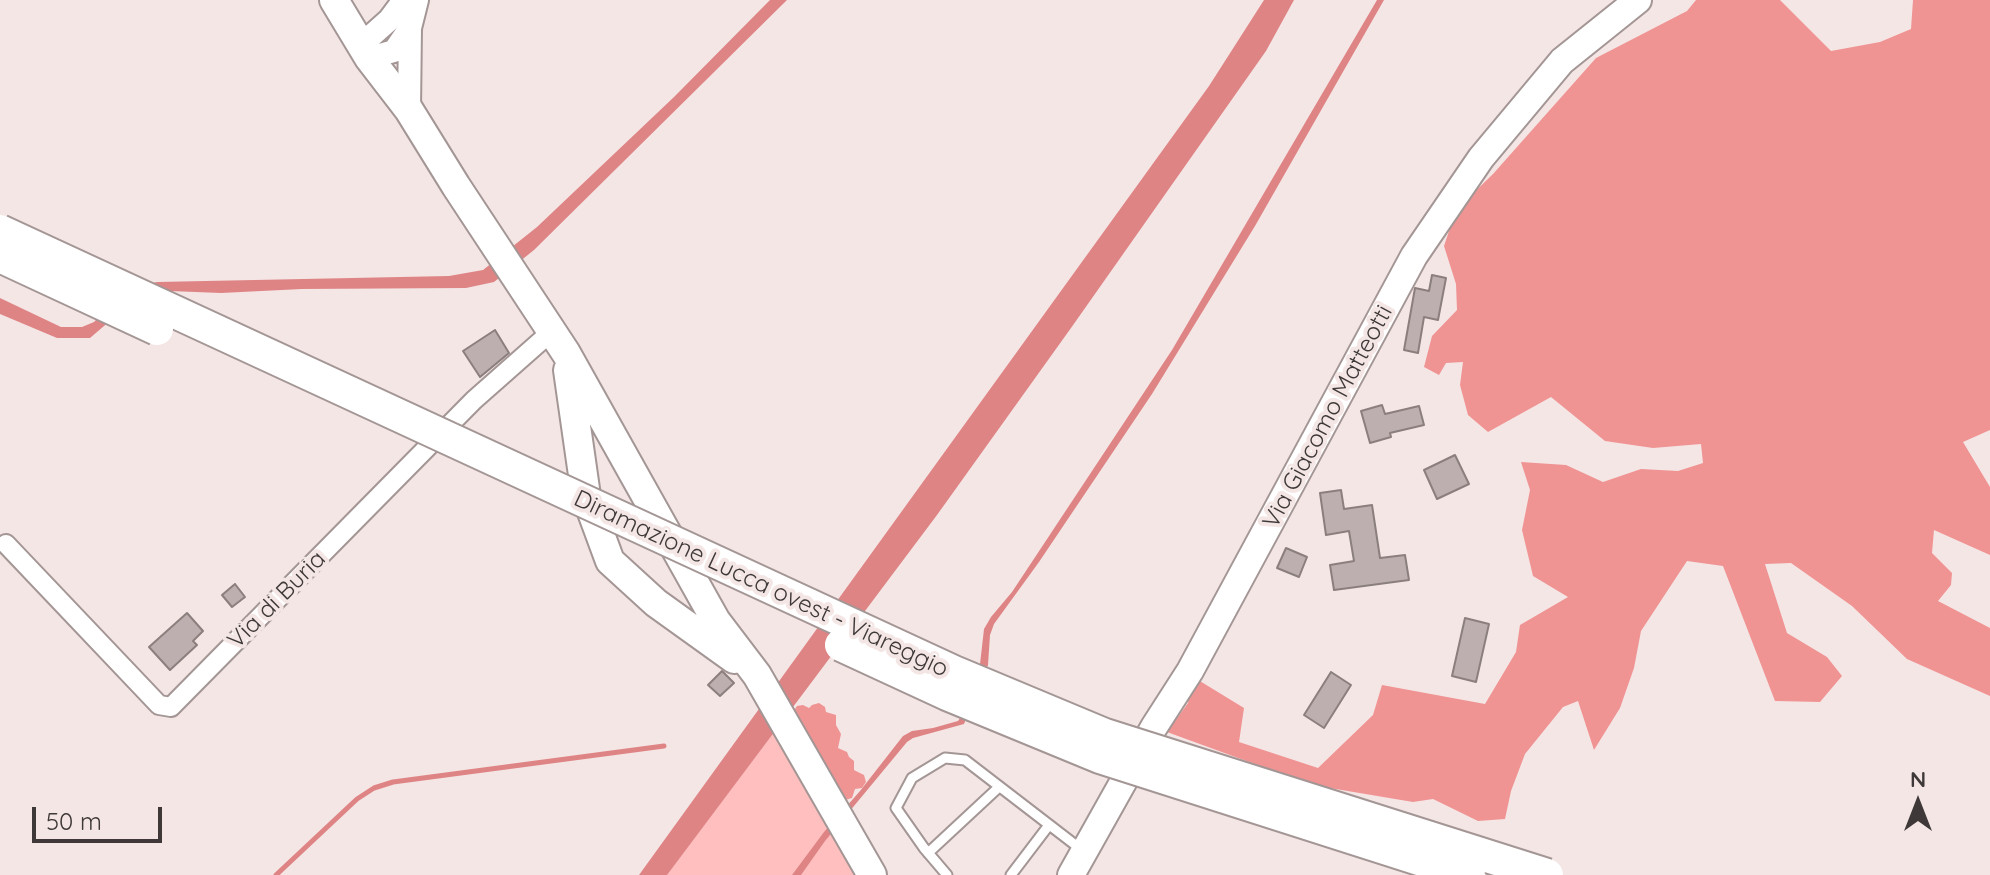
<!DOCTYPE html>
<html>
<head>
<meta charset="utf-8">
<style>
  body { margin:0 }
  #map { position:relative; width:1990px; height:875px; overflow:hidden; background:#f4e6e5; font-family:Quicksand,sans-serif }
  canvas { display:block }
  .north { position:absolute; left:1878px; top:763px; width:80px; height:80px; -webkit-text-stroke:6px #f4e6e5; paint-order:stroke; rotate:0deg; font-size:22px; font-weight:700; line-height:32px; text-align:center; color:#3e3938 }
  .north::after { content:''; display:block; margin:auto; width:28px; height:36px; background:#3e3938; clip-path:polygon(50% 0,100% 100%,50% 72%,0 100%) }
  .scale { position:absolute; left:32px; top:807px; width:130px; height:36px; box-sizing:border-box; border:4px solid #3e3938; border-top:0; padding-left:10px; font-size:24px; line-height:28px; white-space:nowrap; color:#3e3938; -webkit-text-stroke:6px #f4e6e5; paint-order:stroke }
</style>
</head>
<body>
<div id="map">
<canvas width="1990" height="875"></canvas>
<div class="north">N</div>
<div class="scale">50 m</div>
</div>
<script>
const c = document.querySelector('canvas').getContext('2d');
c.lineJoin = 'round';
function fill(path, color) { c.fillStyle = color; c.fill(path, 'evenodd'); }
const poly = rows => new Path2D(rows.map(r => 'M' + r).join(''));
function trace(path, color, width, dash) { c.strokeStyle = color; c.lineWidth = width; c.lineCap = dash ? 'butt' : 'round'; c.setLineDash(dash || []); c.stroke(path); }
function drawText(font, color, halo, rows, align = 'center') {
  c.font = font + ' Quicksand,sans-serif'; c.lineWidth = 8; c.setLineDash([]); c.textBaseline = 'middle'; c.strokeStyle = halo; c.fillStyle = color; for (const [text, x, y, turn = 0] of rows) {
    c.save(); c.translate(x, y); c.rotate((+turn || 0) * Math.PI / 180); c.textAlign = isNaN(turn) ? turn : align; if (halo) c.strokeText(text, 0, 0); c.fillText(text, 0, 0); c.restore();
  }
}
fill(poly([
  [783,718,872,875,666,875,712,811]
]), '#febfbe');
fill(poly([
  [1696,0,1780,0,1831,51,1880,42,1911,29,1913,0,1990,0,1990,430,1963,442,1990,487,1990,555,1934,530,1932,553,1952,573,1951,585,1938,601,1990,628,1990,696,1907,659,1852,606,1791,563,1765,564,1787,633,1827,657,1842,676,1820,702,1775,701,1723,566,1687,561,1641,631,1634,668,1620,708,1594,750,1578,701,1563,707,1525,754,1511,791,1505,819,1478,821,1433,799,1413,802,1312,785,1167,732,1188,703,1190,675,1244,708,1239,742,1318,768,1373,715,1382,685,1485,704,1516,652,1520,625,1568,597,1533,576,1522,530,1530,490,1521,462,1566,465,1603,482,1641,469,1678,471,1703,463,1701,444,1653,448,1605,441,1551,397,1488,432,1468,415,1460,385,1463,362,1446,363,1439,375,1424,367,1432,336,1457,310,1456,284,1444,246,1456,210,1493,174,1596,58,1687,11],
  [819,703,825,707,826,712,836,715,836,725,841,734,838,748,847,752,849,757,854,761,854,770,864,775,866,782,862,788,855,789,852,798,845,800,835,793,818,761,820,756,817,757,793,712,797,706,803,705,809,708,812,705]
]), '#f09393');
fill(poly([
  [770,0,787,0,534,250,494,282,466,288,302,289,221,293,170,291,153,295,125,308,90,338,57,338,0,314,0,298,61,327,82,327,94,322,119,297,137,286,157,282,449,276,483,270,537,227,674,97],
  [1264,0,1294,0,1266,51,1071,328,937,515,667,875,639,875,1209,86],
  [1377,0,1384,0,1255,226,1152,394,1039,562,994,624,990,635,988,665,964,724,913,738,907,742,825,841,801,875,792,875,824,832,860,791,903,736,912,731,933,728,958,721,964,713,979,673,984,629,991,617,1012,592,1172,350]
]), '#df8485');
trace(poly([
  [276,875,357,799,374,788,393,782,664,746]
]), '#df8485', 5);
const building = poly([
  [1432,275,1446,278,1438,320,1424,317,1418,353,1404,350,1415,288,1429,291,1432,275],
  [495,330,509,353,480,377,463,351,495,330],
  [1382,405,1385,414,1419,406,1424,425,1390,433,1391,437,1370,443,1361,411,1382,405],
  [1455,455,1469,484,1437,499,1424,470,1455,455],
  [1341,490,1344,509,1372,505,1380,558,1405,555,1409,580,1334,590,1330,565,1354,561,1349,531,1326,535,1320,493,1341,490],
  [1286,548,1307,557,1299,577,1277,568,1286,548],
  [235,584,245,597,232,607,222,595,235,584],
  [187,613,203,631,193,641,197,645,170,670,149,647,187,613],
  [1465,618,1489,624,1476,682,1452,676,1465,618],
  [722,671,734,683,720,696,708,685,722,671],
  [1331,672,1351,685,1324,728,1304,715,1331,672]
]);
fill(building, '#bdafaf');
trace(building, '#8b7f7e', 2);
const service = poly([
  [928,853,999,787],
  [947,875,924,848,896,808,912,778,945,758,965,760,1082,850],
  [1011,875,1049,825]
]);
const minor = poly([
  [6,544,159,705,171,707,474,400,551,332]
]);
const tertiary = poly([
  [361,45,389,20,404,0],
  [369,58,394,51,410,28,417,0],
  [409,110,410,28]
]);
const secondary = poly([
  [1071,875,1154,727,1190,671,1414,256,1481,158,1562,61,1638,0]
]);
const primary = poly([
  [334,0,369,58,409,110,456,186,566,353,716,621,757,675,872,875],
  [568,370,586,496,610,561,656,603,734,659]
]);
trace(service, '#a39695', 13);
trace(minor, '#a39695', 22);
trace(tertiary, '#a39695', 26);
trace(secondary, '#a39695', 30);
trace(primary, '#a39695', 32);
trace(service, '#fff', 9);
trace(minor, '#fff', 18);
trace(tertiary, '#fff', 22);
trace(secondary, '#fff', 26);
trace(primary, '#fff', 28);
const motorwayBridge = poly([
  [0,231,954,672,1105,735,1547,875],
  [0,256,157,329],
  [841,645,947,694,1100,757,1469,875]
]);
trace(motorwayBridge, '#a39695', 36, []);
trace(motorwayBridge, '#fff', 32);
drawText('24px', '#3e3938', '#f4e6e5', [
  ["Via Giacomo Matteotti",1328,417,-62],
  ["Diramazione Lucca ovest - Viareggio",761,584,25],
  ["Via di Buria",277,600,-45]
]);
</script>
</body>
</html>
